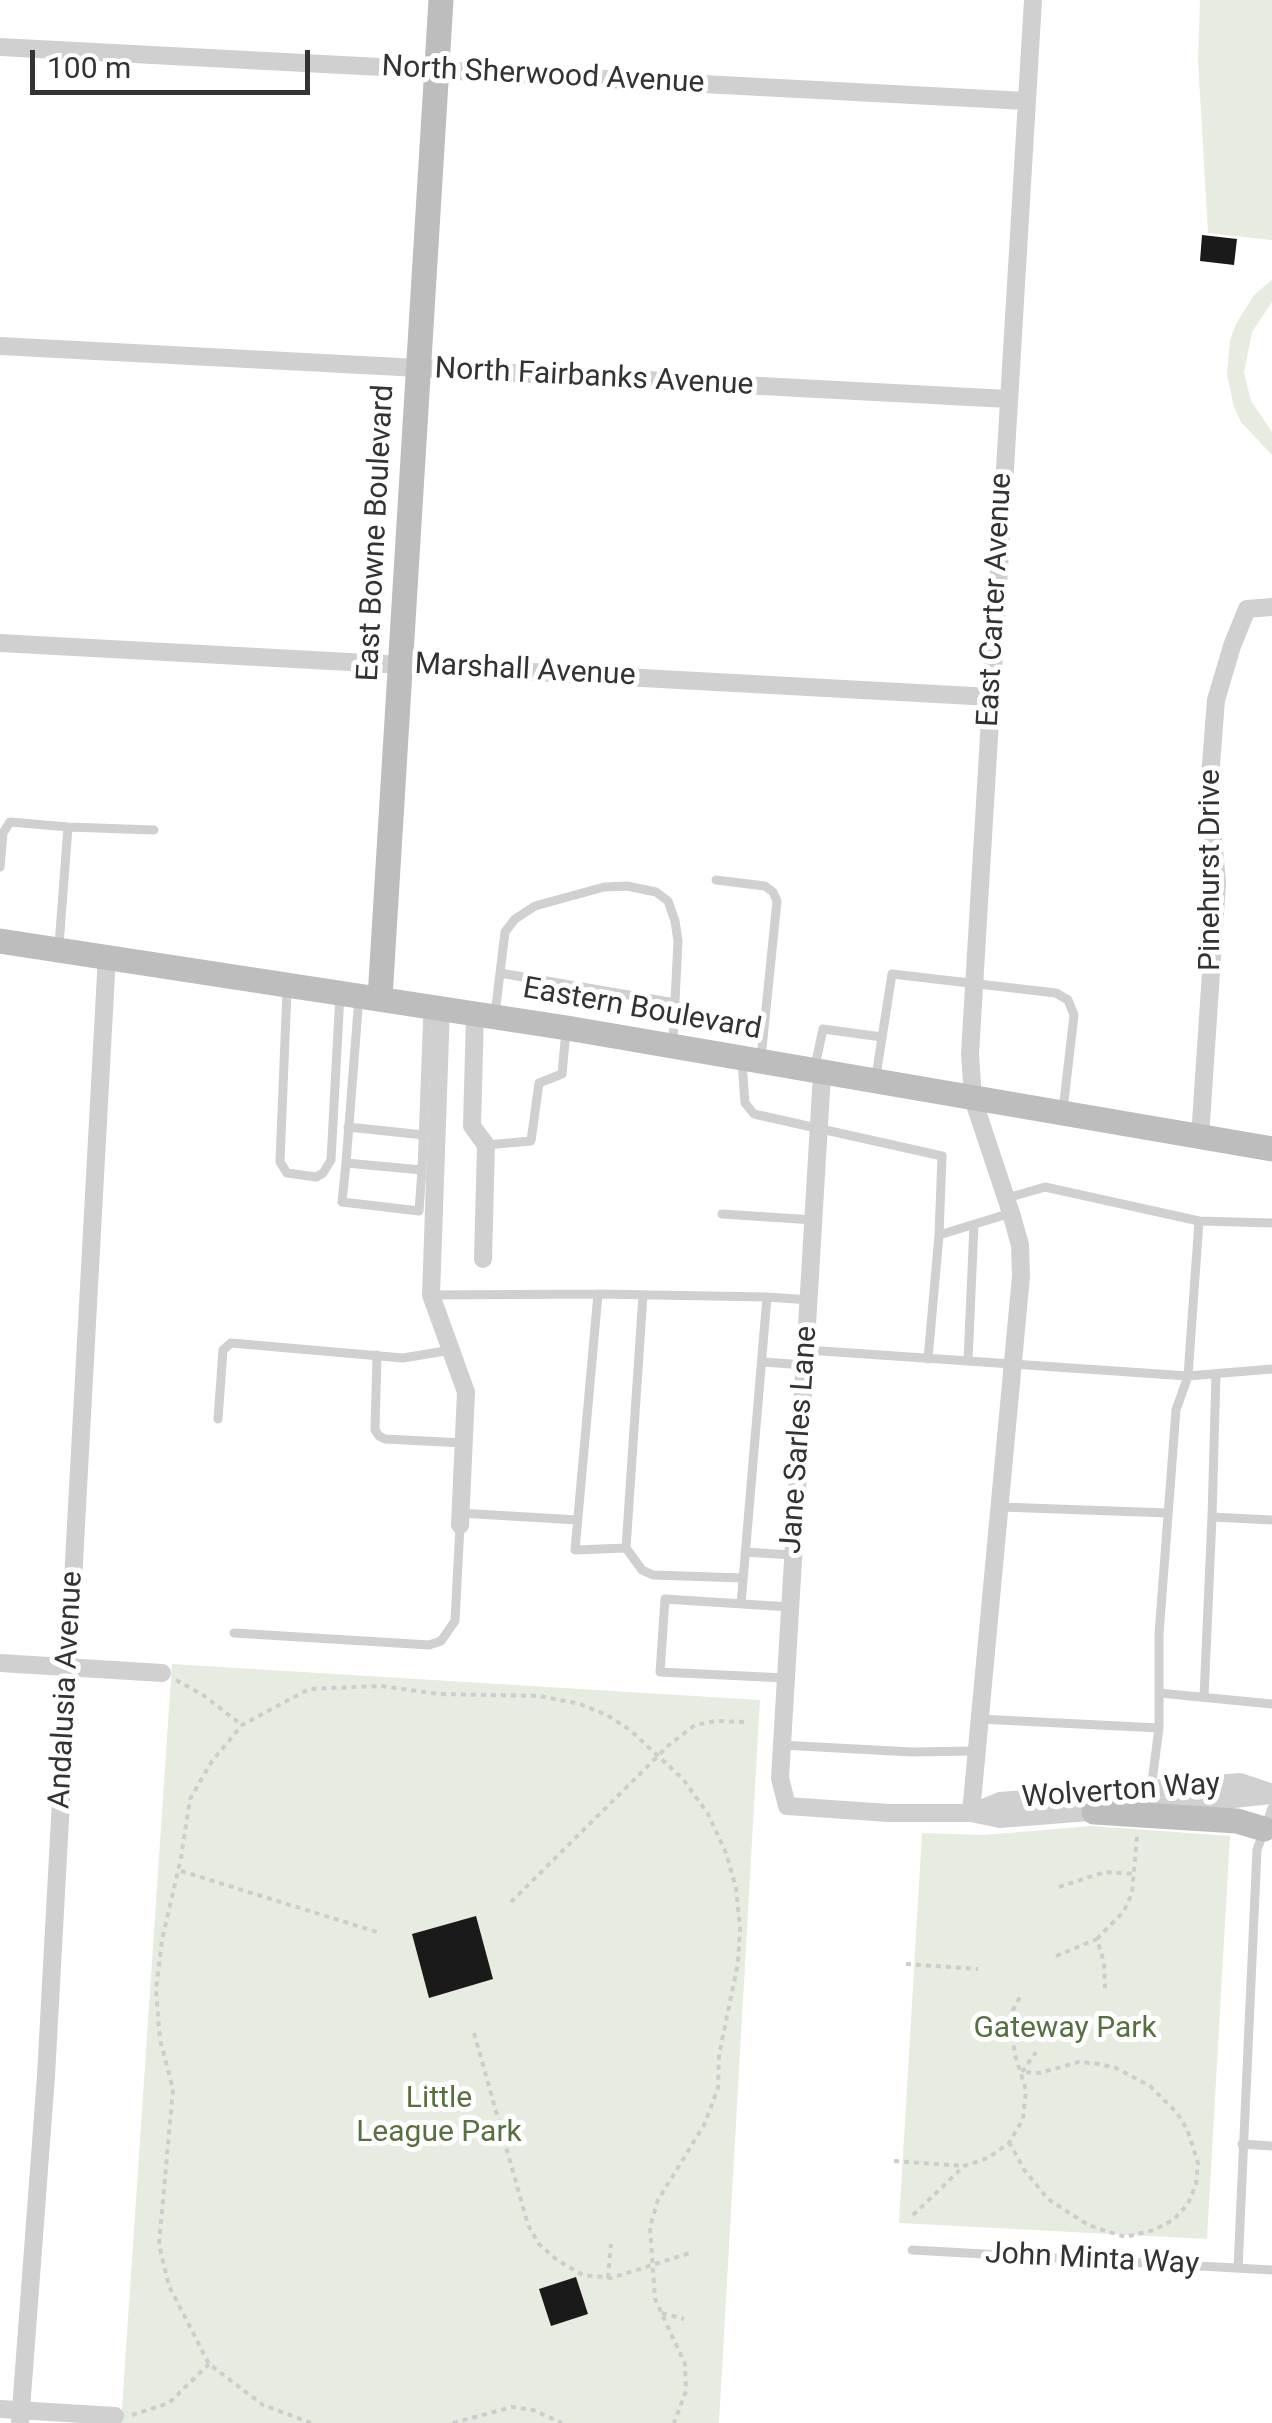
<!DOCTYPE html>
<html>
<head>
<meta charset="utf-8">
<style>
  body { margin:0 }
  #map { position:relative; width:1272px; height:2423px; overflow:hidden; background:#fff; font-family:Roboto,sans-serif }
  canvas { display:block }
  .scale { position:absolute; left:30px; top:50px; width:280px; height:45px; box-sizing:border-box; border:5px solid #333; border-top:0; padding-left:12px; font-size:30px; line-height:35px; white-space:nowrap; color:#333; -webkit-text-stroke:8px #fff; paint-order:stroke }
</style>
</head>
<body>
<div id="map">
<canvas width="1272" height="2423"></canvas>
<div class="scale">100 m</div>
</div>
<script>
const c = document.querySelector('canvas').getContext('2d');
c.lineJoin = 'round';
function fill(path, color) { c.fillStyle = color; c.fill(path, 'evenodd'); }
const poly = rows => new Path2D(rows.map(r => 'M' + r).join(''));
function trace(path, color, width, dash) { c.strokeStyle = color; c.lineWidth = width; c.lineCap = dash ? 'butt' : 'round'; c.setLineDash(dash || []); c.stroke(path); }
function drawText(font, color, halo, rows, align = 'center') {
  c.font = font + ' Roboto,sans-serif'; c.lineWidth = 10; c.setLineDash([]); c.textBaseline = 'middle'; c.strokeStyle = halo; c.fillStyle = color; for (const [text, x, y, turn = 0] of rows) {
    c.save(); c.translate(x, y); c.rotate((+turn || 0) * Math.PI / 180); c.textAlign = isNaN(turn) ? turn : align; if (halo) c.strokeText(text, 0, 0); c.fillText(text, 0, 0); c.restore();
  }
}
fill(poly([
  [1200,0,1272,0,1272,240,1208,233,1198,60],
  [1272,280,1272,302,1252,332,1244,373,1251,401,1272,432,1272,455,1241,422,1234,407,1227,374,1230,340,1236,324,1254,295],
  [172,1664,760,1700,719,2423,121,2423],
  [1092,1826,1230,1836,1207,2239,899,2223,922,1833,984,1835]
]), '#e6ecdf');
fill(poly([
  [1202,235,1237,239,1234,265,1200,261],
  [476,1916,493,1979,429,1998,412,1934],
  [576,2277,588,2314,551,2326,539,2289]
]), '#1a1a1a');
trace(poly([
  [176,1680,203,1695,242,1725],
  [181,1871,377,1932],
  [1059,1887,1105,1872,1135,1874],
  [511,1902,669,1745,695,1725,715,1721,748,1722],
  [1097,1939,1124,1911,1132,1893,1137,1837],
  [1056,1956,1097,1939,1104,1963,1105,1988],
  [906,1964,978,1969],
  [474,2033,528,2225,539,2244,557,2260,583,2275,611,2278,690,2253],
  [1022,2072,1036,2052],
  [1009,2142,1025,2171,1048,2199,1088,2225,1125,2237,1154,2230,1173,2220,1188,2204,1196,2184,1198,2163,1187,2129,1177,2113,1150,2086,1116,2068,1099,2064,1079,2062,1039,2073,1022,2072],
  [894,2161,964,2166],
  [913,2215,964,2166,988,2158,1009,2143,1023,2119,1026,2090,1015,2055,1011,2026,1013,2010,1021,1995],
  [608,2278,611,2244],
  [662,2313,684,2319],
  [132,2415,169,2403,209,2364],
  [311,2423,263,2405,209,2364,169,2286,159,2245,173,2089,160,2040,156,1989,162,1940,181,1858,190,1799,212,1761,242,1725,309,1689,381,1686,439,1694,540,1696,580,1704,607,1715,630,1730,683,1779,708,1814,726,1853,736,1888,740,1928,738,1963,719,2055,718,2088,704,2125,658,2200,650,2227,655,2299,685,2364,686,2391,674,2423],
  [453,2423,512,2407,533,2410,562,2423]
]), '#cdcdcd', 4, [5, 5]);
trace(poly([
  [0,867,3,833,10,822,68,827],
  [716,880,765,886,773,892,777,901,761,1058],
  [59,945,68,827,154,830],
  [500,973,675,1003],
  [287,990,280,1162,287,1173,316,1177,323,1173,331,1160,340,994],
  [359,997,346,1163,422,1170,428,1008],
  [495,1014,505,932,515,919,535,906,604,887,627,886,656,892,668,901,675,921,678,941,673,1041],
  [742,1062,745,1103,754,1114,942,1156,939,1235,928,1359],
  [815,1066,823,1029,882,1037],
  [876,1076,892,974,1056,993,1068,1000,1074,1015,1063,1110],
  [348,1127,424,1135],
  [486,1145,531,1141,539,1083,562,1074,566,1031],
  [346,1163,342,1202,419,1211,422,1170],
  [1007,1198,1045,1187,1199,1221,1188,1376,1176,1410,1159,1634,1159,1728,1151,1789,1153,1807],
  [722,1214,814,1220],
  [1199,1221,1272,1223],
  [939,1235,1011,1213],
  [431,1295,598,1294],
  [643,1295,626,1548,575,1550,598,1294,767,1297,809,1300],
  [807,1350,1188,1376,1272,1369],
  [377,1355,375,1430,379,1436,385,1439,464,1443],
  [968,1361,974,1225],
  [763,1362,805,1365],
  [218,1419,223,1350,231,1343,403,1358,451,1350],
  [1001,1507,1168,1513],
  [460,1513,577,1520],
  [1212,1517,1216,1374],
  [626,1548,642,1570,653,1575,743,1578],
  [745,1552,792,1555],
  [741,1604,767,1297],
  [234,1633,429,1645,441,1641,455,1621,460,1525],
  [785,1678,660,1672,665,1599,790,1607],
  [1159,1693,1272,1704],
  [1204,1697,1212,1517,1272,1520],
  [979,1719,1159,1728],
  [781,1745,912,1752,976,1751],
  [1242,2144,1272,2146],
  [912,2250,1272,2270],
  [1238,2268,1257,1850,1272,1808]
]), '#d0d0d0', 9);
trace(poly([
  [0,47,1026,101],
  [0,346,1008,399],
  [0,643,991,697],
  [441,1008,431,1295,466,1392,460,1525],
  [475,1014,472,1126,486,1145,483,1259],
  [822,1074,780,1778,787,1806,889,1813,971,1813,1000,1819,1102,1811],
  [1200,1137,1217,883,1209,790,1216,700,1232,646,1247,609,1272,607],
  [0,1663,162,1673],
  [1158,1807,1272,1795],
  [971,1813,1021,1276,1020,1245,1011,1213,973,1099,970,1054,1033,0],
  [971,1813,1000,1801,1240,1782,1270,1792],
  [0,2409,115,2416],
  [20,2423,46,2076,107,956]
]), '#d0d0d0', 18);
trace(poly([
  [0,941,567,1028,1272,1149],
  [380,998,441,0],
  [1094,1812,1237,1821,1264,1829]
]), '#bdbdbd', 25);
drawText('30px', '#333', '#fff', [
  ["North Sherwood Avenue",543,76,3],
  ["North Fairbanks Avenue",594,378,3],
  ["East Bowne Boulevard",377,533,-87],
  ["East Carter Avenue",996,600,-87],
  ["Marshall Avenue",525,671,3],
  ["Pinehurst Drive",1211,870,-90],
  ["Eastern Boulevard",642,1010,10],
  ["Jane Sarles Lane",800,1440,-86],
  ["Andalusia Avenue",67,1690,-87],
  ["Wolverton Way",1121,1792,-4],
  ["John Minta Way",1092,2260,3]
]);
drawText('30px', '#56703f', '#fff', [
  ["Gateway Park",1065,2029],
  ["Little",439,2099],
  ["League Park",439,2133]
]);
</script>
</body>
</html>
